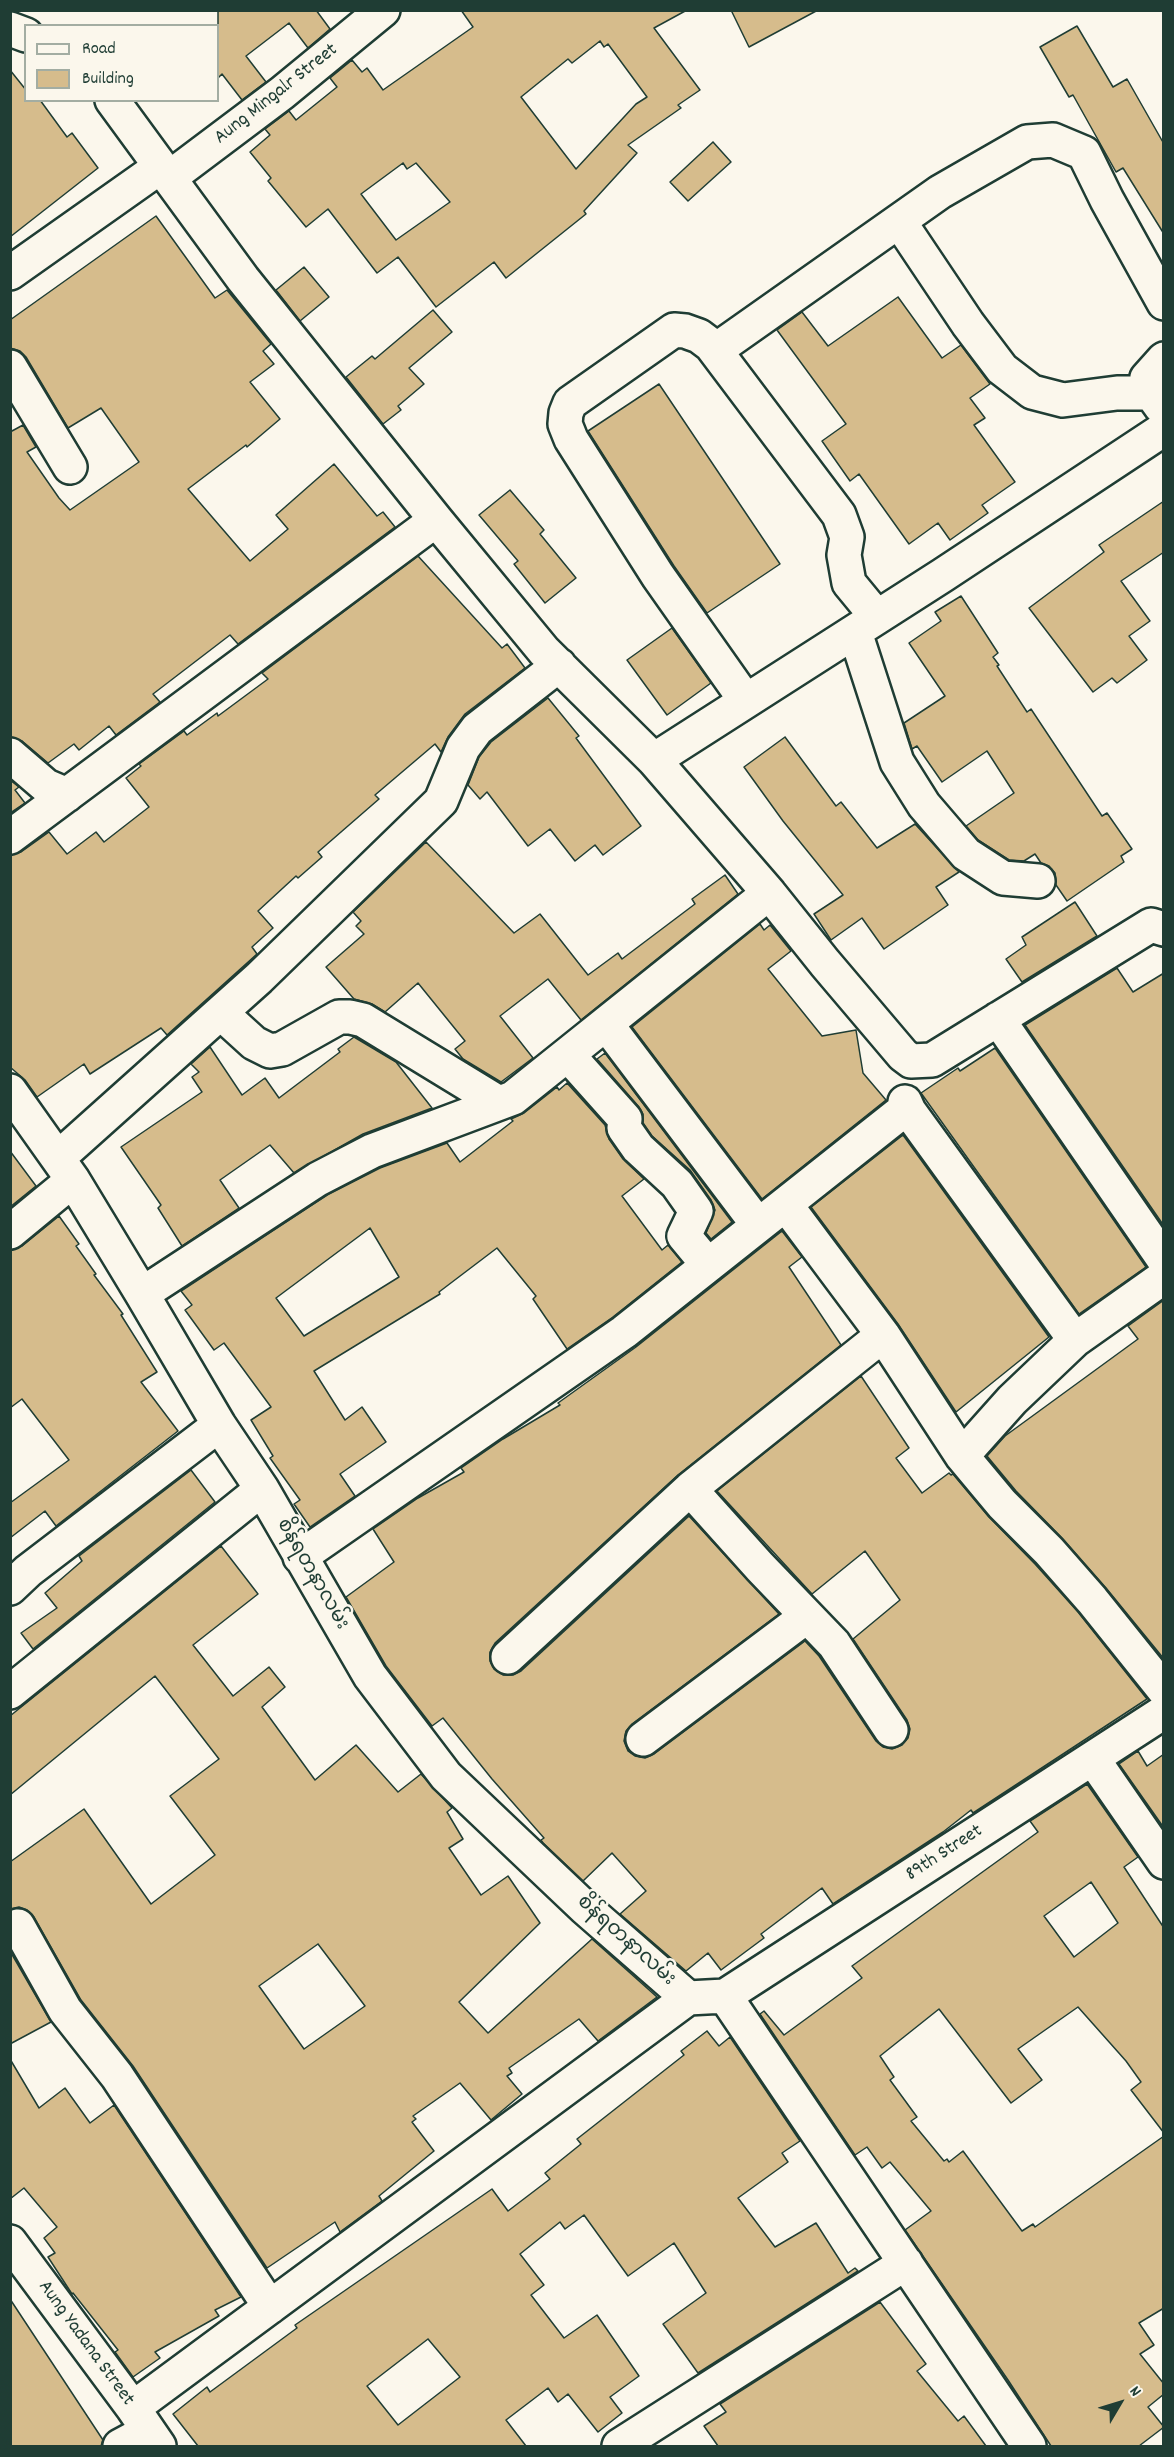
<!DOCTYPE html>
<html>
<head>
<meta charset="utf-8">
<style>
  body { margin:0 }
  #map { position:relative; width:1174px; height:2457px; overflow:hidden; background:#fbf7ec; font-family:Dekko,sans-serif }
  canvas { display:block }
  .frame { position:absolute; inset:0; border:12px solid #1f3d34; pointer-events:none }
  .legend { position:absolute; left:24px; top:24px; width:195px; height:78px; box-sizing:border-box; background:#fbf7ec; border:2px solid #a3ada2; margin:0; padding:8px 10px; list-style:none; font-size:18px; color:#1f3d34 }
  .legend li { display:flex; align-items:center; gap:12px; height:30px }
  .legend b { width:30px; border:2px solid #a3ada2 }
  .north { position:absolute; left:1090px; top:2373px; width:60px; height:60px; -webkit-text-stroke:4px #fbf7ec; paint-order:stroke; rotate:52deg; font-size:16px; font-weight:700; line-height:24px; text-align:center; color:#1f3d34 }
  .north::after { content:''; display:block; margin:auto; width:21px; height:27px; background:#1f3d34; clip-path:polygon(50% 0,100% 100%,50% 72%,0 100%) }
</style>
</head>
<body>
<div id="map">
<canvas width="1174" height="2457"></canvas>
<div class="frame"></div>
<ul class="legend">
<li><b style="height:8px;background:#fbf7ec"></b>Road</li>
<li><b style="height:16px;background:#d6bc8c"></b>Building</li>
</ul>
<div class="north">N</div>
</div>
<script>
const c = document.querySelector('canvas').getContext('2d');
c.lineJoin = 'round';
function fill(path, color) { c.fillStyle = color; c.fill(path, 'evenodd'); }
const poly = rows => new Path2D(rows.map(r => 'M' + r).join(''));
function trace(path, color, width, dash) { c.strokeStyle = color; c.lineWidth = width; c.lineCap = dash ? 'butt' : 'round'; c.setLineDash(dash || []); c.stroke(path); }
function drawText(font, color, halo, rows, align = 'center') {
  c.font = font + ' Dekko,"Noto Sans Myanmar",sans-serif'; c.lineWidth = 5; c.setLineDash([]); c.textBaseline = 'middle'; c.strokeStyle = halo; c.fillStyle = color; for (const [text, x, y, turn = 0] of rows) {
    c.save(); c.translate(x, y); c.rotate((+turn || 0) * Math.PI / 180); c.textAlign = isNaN(turn) ? turn : align; if (halo) c.strokeText(text, 0, 0); c.fillText(text, 0, 0); c.restore();
  }
}
const building = poly([
  [218,10,316,10,330,29,308,48,289,23,246,56,266,82,242,100,222,74,218,78,218,10],
  [461,10,687,10,654,28,700,90,678,105,681,108,628,145,637,153,584,211,586,214,506,278,494,262,436,307,398,257,377,273,328,209,306,227,268,181,271,178,250,152,270,135,265,129,289,111,296,120,337,87,330,78,352,60,362,72,367,68,383,90,473,27,461,10],
  [600,41,604,47,608,44,647,97,636,104,576,169,521,97,568,59,572,63,600,41],
  [403,163,407,169,416,163,450,202,396,240,361,194,403,163],
  [731,10,818,10,749,47,731,10],
  [1077,26,1113,87,1127,79,1164,144,1164,234,1123,168,1116,172,1073,95,1069,97,1040,47,1077,26],
  [10,70,26,90,26,100,40,100,67,137,72,133,98,168,10,237,10,70],
  [713,142,731,162,688,201,670,182,713,142],
  [156,216,215,298,227,290,271,344,263,351,274,364,250,382,280,419,247,447,246,445,188,489,250,561,288,529,276,515,334,464,377,516,383,512,395,527,238,644,230,635,153,694,160,702,116,735,109,726,79,750,74,744,48,763,22,741,10,737,10,428,12,431,23,425,36,447,27,452,59,498,70,510,139,462,101,408,68,428,26,357,20,351,10,348,10,320,156,216],
  [304,267,329,297,300,321,276,290,304,267],
  [898,297,942,358,961,345,990,384,970,398,985,418,974,425,1015,482,982,505,988,513,950,540,938,523,909,544,859,474,850,481,822,441,846,424,777,330,802,312,828,346,898,297],
  [433,310,452,332,409,368,424,384,398,406,401,410,383,424,346,377,372,356,375,359,433,310],
  [659,384,780,564,707,613,674,566,588,431,659,384],
  [510,490,544,530,540,534,576,578,545,603,514,564,518,561,479,515,510,490],
  [1164,501,1164,552,1121,581,1150,621,1129,636,1147,660,1117,683,1112,678,1093,692,1029,608,1104,552,1099,545,1164,501],
  [418,556,502,648,507,644,525,668,465,714,448,737,441,752,435,744,375,795,379,799,318,852,322,857,298,878,296,876,258,911,273,928,252,947,257,954,167,1035,161,1028,90,1074,84,1064,37,1097,25,1080,10,1067,10,855,21,852,49,832,67,854,96,832,104,842,149,807,126,778,141,766,139,764,184,731,187,735,217,713,218,716,268,679,262,673,418,556],
  [961,596,998,653,993,657,999,665,997,666,1027,712,1031,709,1102,816,1107,813,1132,849,1121,856,1124,862,1067,901,1056,885,1055,873,1049,866,1041,863,1035,854,1024,861,1009,860,978,840,966,826,1014,793,987,751,942,782,917,746,912,749,904,723,945,696,909,643,941,621,935,612,961,596],
  [672,628,711,683,667,715,627,660,672,628],
  [548,698,579,736,576,738,641,826,603,855,595,845,575,861,550,829,528,846,487,792,480,799,468,785,479,757,491,742,548,698],
  [785,737,836,806,841,802,877,848,915,824,959,872,936,887,948,905,884,949,862,918,831,940,814,914,843,895,783,821,744,767,785,737],
  [10,780,19,787,15,790,25,803,10,813,10,780],
  [426,842,514,933,540,914,588,975,618,953,622,959,695,904,692,899,725,875,738,894,581,1020,548,979,500,1016,533,1058,501,1082,463,1059,455,1049,465,1041,418,983,385,1012,372,1004,354,999,326,967,364,934,356,926,361,921,353,912,426,842],
  [1075,902,1097,936,1022,982,1006,959,1026,945,1022,937,1075,902],
  [760,924,764,930,770,925,791,951,768,969,822,1036,856,1030,863,1073,886,1100,762,1199,632,1027,760,924],
  [1117,968,1133,992,1164,973,1164,1226,1025,1025,1117,968],
  [354,1037,396,1062,432,1108,363,1134,294,1173,270,1145,220,1180,239,1208,182,1246,158,1208,161,1205,121,1147,202,1092,192,1077,199,1072,191,1064,210,1047,242,1095,265,1078,279,1098,340,1052,338,1049,354,1037],
  [995,1048,1146,1267,1079,1314,921,1093,958,1068,960,1071,995,1048],
  [605,1053,732,1222,711,1239,706,1233,715,1210,711,1200,690,1170,652,1136,643,1123,643,1114,639,1107,597,1059,605,1053],
  [567,1083,605,1125,609,1139,623,1159,644,1179,622,1196,662,1250,668,1245,682,1262,613,1317,567,1349,533,1299,536,1296,497,1248,439,1292,440,1294,314,1371,345,1420,362,1407,386,1442,340,1474,355,1496,310,1527,294,1504,300,1500,270,1458,273,1456,251,1420,271,1407,224,1343,214,1350,185,1310,192,1305,181,1291,327,1195,380,1168,447,1143,460,1162,513,1121,511,1119,524,1113,557,1087,559,1090,567,1083],
  [370,1228,399,1277,304,1336,276,1298,370,1228],
  [903,1135,1049,1337,956,1412,898,1324,811,1207,903,1135],
  [10,1151,36,1186,10,1207,10,1151],
  [59,1216,79,1244,76,1246,96,1274,94,1275,123,1314,121,1315,157,1372,141,1382,178,1431,56,1526,45,1511,10,1538,10,1503,69,1460,22,1399,10,1408,10,1250,22,1246,59,1216],
  [782,1231,802,1257,789,1267,841,1345,678,1475,495,1643,490,1652,490,1661,494,1669,503,1675,513,1675,521,1671,689,1516,779,1614,632,1724,626,1731,624,1741,628,1751,635,1756,645,1758,654,1754,805,1641,819,1656,876,1741,883,1747,892,1749,902,1745,908,1738,910,1729,907,1720,853,1639,900,1600,865,1551,812,1594,717,1491,861,1376,909,1448,896,1458,922,1493,949,1473,951,1475,953,1474,989,1517,1035,1564,1078,1612,1147,1699,973,1813,971,1810,943,1832,833,1904,822,1888,761,1934,764,1938,721,1970,708,1953,686,1971,620,1914,646,1891,612,1853,583,1881,543,1843,541,1840,544,1838,492,1779,443,1718,432,1726,386,1666,346,1597,394,1562,373,1529,418,1498,464,1472,461,1468,503,1439,560,1405,558,1403,636,1347,782,1231],
  [1164,1300,1164,1659,1106,1588,1063,1539,1016,1491,987,1456,1005,1436,1138,1339,1128,1326,1164,1300],
  [191,1470,215,1502,33,1649,21,1633,57,1608,45,1593,82,1561,79,1556,191,1470],
  [221,1546,258,1594,193,1645,233,1696,269,1667,285,1687,262,1707,315,1780,356,1745,398,1792,421,1774,452,1808,447,1812,463,1839,449,1848,481,1895,508,1876,540,1923,459,2002,488,2033,592,1939,657,1997,598,2041,579,2019,509,2068,512,2073,507,2076,522,2094,491,2120,460,2083,413,2116,416,2119,412,2122,434,2151,379,2196,382,2201,340,2232,335,2222,267,2268,133,2066,81,2000,34,1917,27,1910,19,1907,10,1909,10,1862,84,1809,151,1904,215,1855,170,1796,219,1759,155,1676,10,1795,10,1716,221,1546],
  [318,1944,365,2006,304,2049,259,1986,318,1944],
  [1138,1751,1147,1766,1164,1754,1164,1828,1119,1764,1138,1751],
  [1087,1784,1138,1857,1124,1867,1164,1928,1164,2133,1131,2090,1141,2082,1126,2061,1078,2007,1018,2049,1042,2080,1011,2103,939,2009,880,2056,894,2077,890,2080,917,2117,911,2121,944,2161,947,2159,949,2162,963,2151,1022,2231,1033,2224,1035,2227,1164,2136,1164,2308,1139,2323,1154,2345,1140,2354,1164,2384,1164,2394,1148,2407,1164,2427,1139,2446,1051,2446,1008,2380,905,2230,931,2211,890,2162,882,2168,867,2147,855,2155,760,2014,764,2011,784,2035,862,1978,852,1966,1038,1832,1030,1821,1087,1784],
  [1091,1882,1118,1923,1074,1957,1044,1916,1091,1882],
  [10,1951,51,2022,10,2044,10,1951],
  [707,2031,719,2046,730,2037,800,2141,782,2153,788,2162,738,2198,775,2247,816,2223,848,2273,855,2268,858,2271,698,2373,663,2324,706,2293,674,2243,628,2276,584,2215,565,2229,560,2222,520,2254,544,2285,531,2295,564,2338,597,2315,639,2376,610,2397,622,2413,598,2432,568,2394,558,2402,548,2388,506,2420,526,2446,198,2446,173,2414,207,2387,210,2392,297,2328,295,2325,492,2189,508,2211,550,2179,545,2173,581,2144,577,2139,684,2055,681,2051,707,2031],
  [428,2339,460,2377,398,2425,367,2386,428,2339],
  [10,2059,39,2108,65,2088,90,2123,114,2105,241,2297,215,2310,219,2316,155,2352,160,2358,133,2377,115,2352,118,2350,73,2293,72,2294,48,2257,55,2253,44,2238,57,2227,24,2188,10,2199,10,2059],
  [10,2299,103,2440,101,2446,10,2446,10,2299],
  [880,2302,926,2364,917,2371,958,2421,964,2416,986,2446,718,2446,704,2426,726,2412,720,2404,880,2302]
]);
fill(building, '#d6bc8c');
trace(building, '#1f3d34', 1.5);
const minor = poly([
  [10,29,26,35],
  [112,100,243,279,436,520,544,651,654,760,769,893,825,963,903,1055,911,1061,932,1060,1151,925,1164,929],
  [169,178,282,93,383,10],
  [899,221,968,324,1002,369,1032,392,1063,400,1117,393,1151,393],
  [10,273,160,167],
  [716,350,940,192,1027,142,1053,140,1084,153,1107,200,1164,303],
  [10,367,70,467],
  [1161,407,1151,393,1147,378,1164,359],
  [855,632,897,762,924,805,966,854,1003,878,1038,881],
  [746,701,658,576,571,439,565,424,566,413,570,403,674,330,685,331,699,336,711,345,839,515,847,537,844,555,849,583,877,617],
  [10,755,46,786,67,795],
  [654,760,943,575,1164,429],
  [10,837,436,520],
  [221,1013,254,1043,270,1051,282,1049,339,1017,350,1017,363,1020,499,1103],
  [998,1019,1164,1260],
  [607,1025,758,1225],
  [568,1055,625,1119,624,1128,638,1148,677,1184,696,1211,684,1236,708,1265],
  [10,1091,73,1180,142,1294,219,1425,262,1489,370,1676,446,1776,585,1908,688,1998],
  [58,1158,259,978,441,801,463,748,477,729,559,665],
  [786,1205,883,1335,962,1456,1002,1504,1049,1551,1092,1600,1164,1690],
  [10,1232,73,1180],
  [142,1294,318,1179,372,1151,513,1098,769,893],
  [962,1456,1012,1400,1075,1340,1164,1277],
  [690,1489,760,1567,834,1644,891,1730],
  [300,1557,624,1332,904,1110,905,1102,909,1111,1075,1340],
  [10,1588,28,1571,219,1425],
  [508,1657,690,1489,883,1335],
  [10,1692,262,1489],
  [643,1739,807,1616],
  [1093,1759,1164,1862],
  [18,1926,65,2010,117,2076,270,2307],
  [725,1996,1029,2446],
  [10,2242,133,2408,159,2446],
  [133,2408,688,1998,725,1996,1164,1712],
  [120,2446,148,2431],
  [619,2446,906,2263]
]);
trace(minor, '#1f3d34', 38);
trace(minor, '#fbf7ec', 33);
drawText('20px', '#1f3d34', '#fbf7ec', [
  ["Aung Mingalr Street",277,95,-38],
  ["စိန်ရတနာလမ်း",311,1575,60],
  ["89th Street",945,1854,-33],
  ["စိန်ရတနာလမ်း",625,1942,42],
  ["Aung Yadana Street",85,2344,54]
]);
</script>
</body>
</html>
